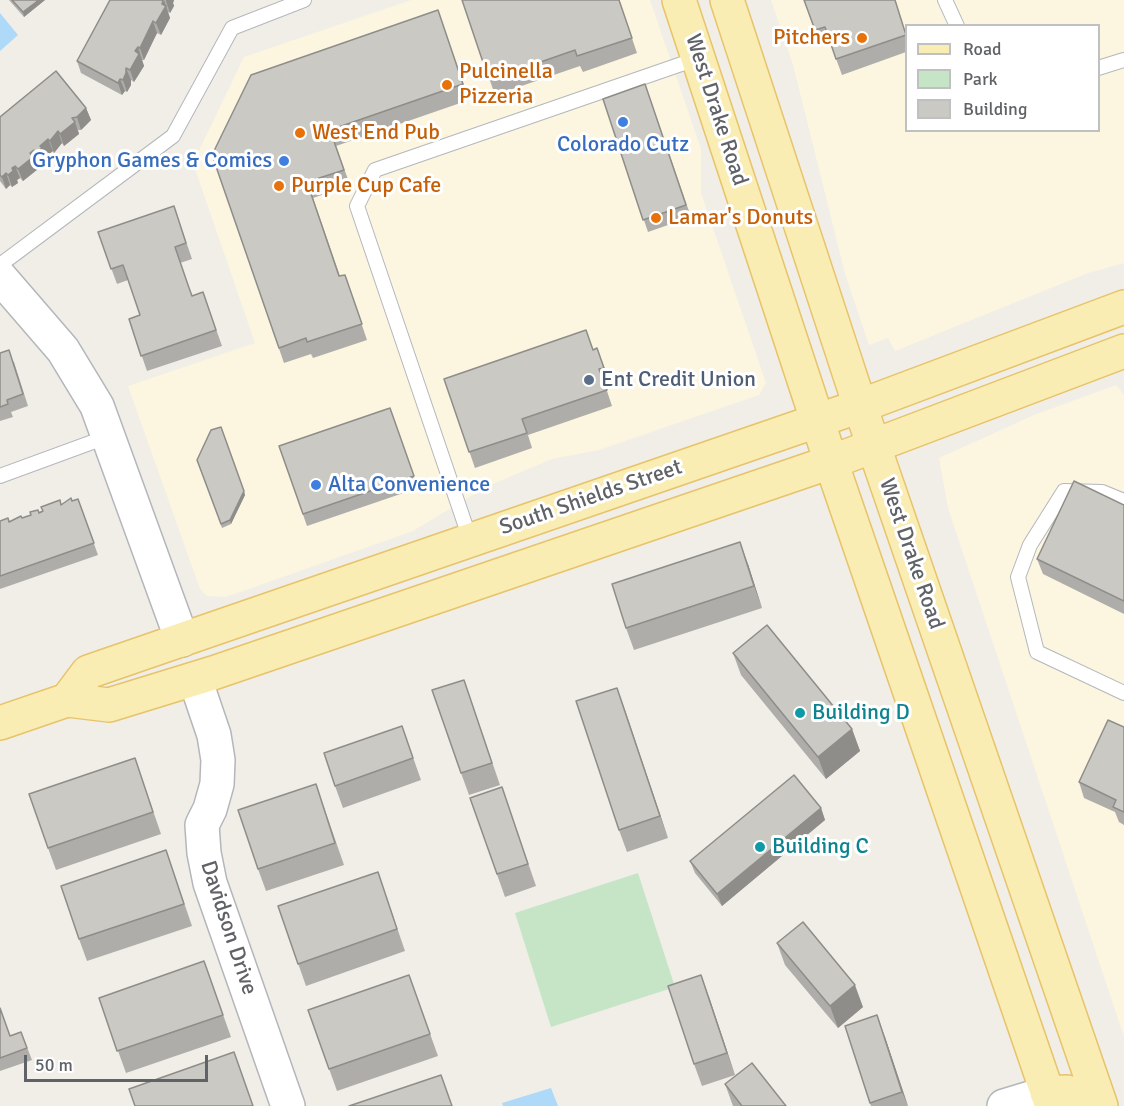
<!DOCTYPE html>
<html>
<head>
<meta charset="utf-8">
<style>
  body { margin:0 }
  #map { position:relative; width:1124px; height:1106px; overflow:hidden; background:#f0eee7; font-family:Signika,sans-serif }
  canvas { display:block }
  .legend { position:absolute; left:905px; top:24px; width:195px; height:108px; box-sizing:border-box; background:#fff; border:2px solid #bfc0c2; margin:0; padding:8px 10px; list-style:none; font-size:18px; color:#5f6266 }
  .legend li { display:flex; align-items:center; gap:12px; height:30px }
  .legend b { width:30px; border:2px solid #bfc0c2 }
  .scale { position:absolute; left:24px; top:1055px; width:184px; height:27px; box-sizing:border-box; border:3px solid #5f6266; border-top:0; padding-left:8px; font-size:18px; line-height:21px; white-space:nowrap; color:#5f6266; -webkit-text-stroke:4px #fff; paint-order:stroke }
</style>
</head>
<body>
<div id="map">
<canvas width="1124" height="1106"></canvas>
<ul class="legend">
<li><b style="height:8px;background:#f9edb3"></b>Road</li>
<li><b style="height:16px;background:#c6e5c6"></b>Park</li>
<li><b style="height:16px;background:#cbc9c4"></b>Building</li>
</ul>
<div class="scale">50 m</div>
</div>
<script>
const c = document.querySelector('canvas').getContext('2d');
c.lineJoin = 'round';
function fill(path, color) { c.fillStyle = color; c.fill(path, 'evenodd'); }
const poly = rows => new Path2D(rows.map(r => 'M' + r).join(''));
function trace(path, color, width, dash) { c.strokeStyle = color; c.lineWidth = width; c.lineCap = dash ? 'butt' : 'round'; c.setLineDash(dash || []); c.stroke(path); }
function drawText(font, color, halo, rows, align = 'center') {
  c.font = font + ' Signika,sans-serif'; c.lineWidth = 6; c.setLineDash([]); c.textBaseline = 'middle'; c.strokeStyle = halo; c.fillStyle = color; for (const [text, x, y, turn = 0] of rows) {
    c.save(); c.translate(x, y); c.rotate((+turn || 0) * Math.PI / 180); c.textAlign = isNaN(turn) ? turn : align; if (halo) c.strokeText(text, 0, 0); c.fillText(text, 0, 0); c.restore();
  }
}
fill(poly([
  [411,0,650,0,701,149,701,193,766,383,759,395,599,450,552,459,488,486,413,531,226,597,207,596,200,589,128,386,255,343,193,163,244,57],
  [771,0,1124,0,1124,263,1088,273,895,351,888,338,869,345,845,274,793,65],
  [906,26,1098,26,1098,130,906,130],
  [1116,385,1124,395,1124,1037,948,508,939,458,1034,415]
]), '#fcf5e0');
fill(poly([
  [638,873,675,987,551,1027,515,913]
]), '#c6e5c6');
fill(poly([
  [0,13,18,35,0,51],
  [551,1088,558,1106,503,1106,502,1103]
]), '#aed9f9');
const lane = poly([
  [945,0,957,26],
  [1098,68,1124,60],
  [0,265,173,136,232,28,304,0],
  [0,476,109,436],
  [1124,501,1102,492,1064,491,1030,545,1018,577,1037,652,1124,693],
  [470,539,357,206,375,170,699,58]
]);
const secondary = poly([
  [0,277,63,350,97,406,182,640],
  [195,679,214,735,218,760,217,784,210,809,202,825,204,853,210,883,288,1106],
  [1004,1106,1047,1093]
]);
const primary = poly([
  [679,0,831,462,1052,1106],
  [727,0,860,406,1101,1106],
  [67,700,88,672,860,406,1124,307],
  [0,723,67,700,109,705,213,673,831,462,1124,351],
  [1047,1093,1067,1092,1076,1106]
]);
trace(lane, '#b4b7bb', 16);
trace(secondary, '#b3b6ba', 36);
trace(primary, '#e7c369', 36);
trace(lane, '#fff', 14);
trace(secondary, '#fff', 33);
trace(primary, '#f9edb3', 33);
fill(poly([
  [9,0,45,0,24,17],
  [110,0,174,0,173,3,174,6,170,13,168,12,170,18,161,35,157,33,144,60,142,60,144,66,134,82,131,80,131,85,127,92,125,91,122,95,81,73,77,61],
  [462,0,619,0,637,53,583,72,580,66,495,95],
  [804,0,906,33,906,52,842,75,830,42,820,46],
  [438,10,469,100,336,146,350,185,313,198,340,276,345,275,367,340,313,358,311,354,284,363,212,155],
  [645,84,691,217,648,232,603,99],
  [86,108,91,120,81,130,78,130,79,134,64,146,62,143,54,153,53,151,45,157,46,160,40,165,38,163,36,164,38,169,23,181,20,178,17,180,18,183,12,187,10,185,6,189,0,181,0,117],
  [174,206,192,259,180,263,192,296,203,292,222,346,147,371,129,319,140,315,128,280,117,284,98,232],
  [593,350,603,364,610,383,605,385,612,406,528,435,532,448,475,468,444,379],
  [0,353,14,362,28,406,11,412,13,417,0,421],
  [390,408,418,488,307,526,279,446],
  [221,427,245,495,231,524,222,528,197,460],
  [78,499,98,555,0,589,0,521,9,522],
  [1124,505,1124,614,1043,574,1037,559],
  [748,564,762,608,634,650,626,628],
  [733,653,852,729,860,751,826,779,741,675],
  [464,680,500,785,469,795,461,773],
  [617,688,668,838,627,852,619,830],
  [402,726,421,780,343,808,335,786],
  [1124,727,1124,825,1119,822,1115,812,1084,798,1079,782],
  [135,758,161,834,56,870,48,848],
  [316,784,344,865,266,891,258,869],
  [502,787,536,886,505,897,470,798],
  [821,808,825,820,722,906,695,873,690,861],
  [166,850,192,926,87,961,79,939],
  [378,872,405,951,306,986,278,906],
  [777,943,863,1007,838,1028,785,965],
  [204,961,231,1037,126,1073,99,998],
  [409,975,438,1056,337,1091,308,1010],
  [709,997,735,1075,702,1086,694,1064],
  [0,1008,10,1036,21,1032,32,1060,0,1071],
  [845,1026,885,1037,908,1106,871,1106],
  [725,1084,786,1106,733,1106]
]), '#afada9');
fill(poly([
  [39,0,45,0,24,17,23,12],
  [164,0,170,18,161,35,156,23],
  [166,0,174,0,173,3,174,6,170,13,166,1],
  [153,21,157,33,144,60,140,48],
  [138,47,144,66,134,82,130,70,135,51],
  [126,68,131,80,131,85,127,92,123,80],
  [120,79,125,91,122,95,118,83],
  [86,108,91,120,81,130,77,117],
  [75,122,79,134,64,146,60,134],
  [58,131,62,143,54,153,50,141],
  [48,139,53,151,45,157,46,160,40,165,35,153,40,146],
  [34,150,38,163,36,164,38,169,23,181,18,169,30,153],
  [15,166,20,178,17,180,18,183,12,187,8,175,12,168],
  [6,173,10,185,6,189,2,177],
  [244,491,245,495,231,524,230,520],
  [740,542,748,564,762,608,754,586],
  [617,688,625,710,668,838,660,816],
  [852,729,860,751,826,779,818,757],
  [821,808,825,820,722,906,717,894],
  [701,975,709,997,735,1075,727,1053],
  [855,985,863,1007,838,1028,830,1006],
  [877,1015,885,1037,908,1106,902,1092]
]), '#8e8d89');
const building = poly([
  [12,0,39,0,23,12,12,0],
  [110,0,163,0,162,4,166,6,156,23,153,21,140,48,138,47,135,51,139,54,130,70,126,68,126,73,123,80,120,79,118,83,77,61,110,0],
  [462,0,619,0,632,38,577,56,575,50,489,80,462,0],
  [804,0,895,0,906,35,836,59,825,27,815,30,804,0],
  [438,10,463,84,330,130,344,170,307,182,339,276,345,275,362,324,307,342,306,338,279,348,212,155,251,75,438,10],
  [56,71,86,108,77,117,72,118,75,122,60,134,58,131,50,141,48,139,40,146,42,148,35,153,34,150,30,153,33,157,18,169,15,166,12,168,13,171,8,175,6,173,2,177,0,175,0,117,56,71],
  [645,84,686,205,643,220,603,99,645,84],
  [174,206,186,243,175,247,188,285,192,296,203,292,216,330,141,356,129,319,140,315,123,265,111,269,98,232,174,206],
  [586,330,593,350,597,348,604,368,599,369,607,390,522,419,527,433,469,452,444,379,586,330],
  [9,350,23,394,7,400,8,404,0,407,0,353,9,350],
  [390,408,414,476,303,514,279,446,390,408],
  [221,427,244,491,230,520,221,524,197,460,211,430,221,427],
  [1074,481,1124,505,1124,601,1037,559,1074,481],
  [71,498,72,501,78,499,94,543,0,576,0,521,8,518,9,522,21,516,22,518,31,515,30,512,38,510,39,513,43,511,41,507,60,500,61,505,71,498],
  [740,542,754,586,626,628,612,584,740,542],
  [767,625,852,729,818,757,733,653,767,625],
  [464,680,492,763,461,773,432,690,464,680],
  [617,688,660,816,619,830,576,701,617,688],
  [1108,720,1124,727,1124,812,1113,807,1116,800,1079,782,1108,720],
  [402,726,413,758,335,786,324,753,402,726],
  [135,758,153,812,48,848,29,794,135,758],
  [794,775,821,808,717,894,690,861,794,775],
  [316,784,335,843,258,869,238,810,316,784],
  [502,787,528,864,497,874,470,798,502,787],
  [166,850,184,904,79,939,61,886,166,850],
  [378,872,397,929,298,964,278,906,378,872],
  [803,922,855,985,830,1006,777,943,803,922],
  [204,961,223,1015,117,1051,99,998,204,961],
  [409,975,430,1034,329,1069,308,1010,409,975],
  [701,975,727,1053,694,1064,668,986,701,975],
  [0,1008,10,1036,21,1032,27,1048,0,1058,0,1008],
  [877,1015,902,1092,870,1103,845,1026,877,1015],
  [234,1052,253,1106,135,1106,129,1089,234,1052],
  [752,1063,786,1106,742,1106,725,1084,752,1063],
  [441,1075,452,1106,349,1106,441,1075]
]);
fill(building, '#cbc9c4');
trace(building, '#8e8d89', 1.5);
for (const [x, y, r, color] of [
  [862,38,6,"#e8710a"],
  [447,85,6,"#e8710a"],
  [623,122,6,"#3f7fe0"],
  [300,133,6,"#e8710a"],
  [284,161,6,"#3f7fe0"],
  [279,186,6,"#e8710a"],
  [656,218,6,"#e8710a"],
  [589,380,6,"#5c6f8a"],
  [316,485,6,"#3f7fe0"],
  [800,713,6,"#0f9aa8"],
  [760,847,6,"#0f9aa8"]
]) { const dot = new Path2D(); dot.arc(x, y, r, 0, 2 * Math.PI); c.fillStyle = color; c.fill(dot); trace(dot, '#fff', 2); }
drawText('22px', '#c56008', '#fff', [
  ["Pitchers",850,38,"right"],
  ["Pulcinella",459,72],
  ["Pizzeria",459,97],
  ["West End Pub",312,133],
  ["Purple Cup Cafe",291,186],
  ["Lamar's Donuts",668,218]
], 'left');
drawText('22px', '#5f6266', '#fff', [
  ["West Drake Road",716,110,72],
  ["South Shields Street",591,498,-19],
  ["West Drake Road",911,554,71],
  ["Davidson Drive",228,928,72]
]);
drawText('22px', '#366cbe', '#fff', [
  ["Colorado Cutz",623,145],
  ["Gryphon Games & Comics",272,161,"right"],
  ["Alta Convenience",328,485,"left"]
]);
drawText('22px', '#4e5e75', '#fff', [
  ["Ent Credit Union",601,380]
], 'left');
drawText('22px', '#0d838f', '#fff', [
  ["Building D",812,713],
  ["Building C",772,847]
], 'left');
</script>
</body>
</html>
